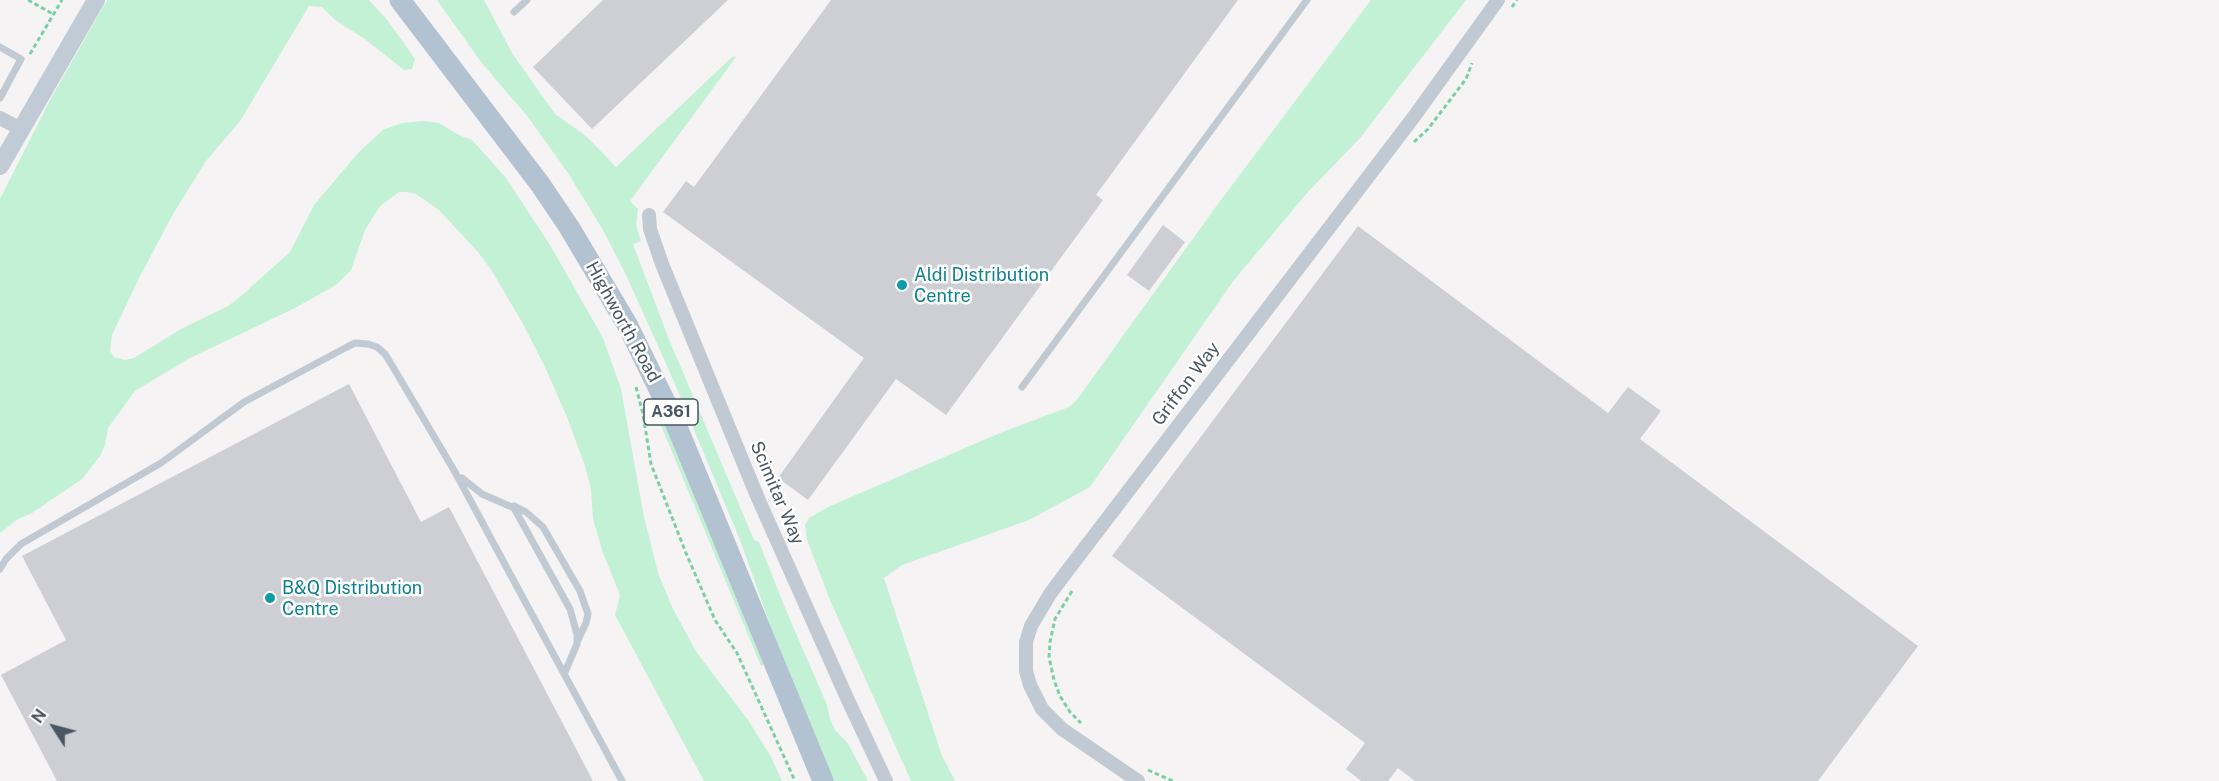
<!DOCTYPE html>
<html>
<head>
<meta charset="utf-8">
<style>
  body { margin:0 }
  #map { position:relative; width:2219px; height:781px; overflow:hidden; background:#f5f3f3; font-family:"Public Sans",sans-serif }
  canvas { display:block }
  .north { position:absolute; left:24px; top:697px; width:60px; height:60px; -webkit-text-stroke:4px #fff; paint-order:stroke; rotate:306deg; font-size:16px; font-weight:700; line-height:24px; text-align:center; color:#4a5661 }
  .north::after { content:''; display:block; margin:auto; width:21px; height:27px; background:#4a5661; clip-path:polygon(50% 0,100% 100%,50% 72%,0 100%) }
</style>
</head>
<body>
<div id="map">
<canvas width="2219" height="781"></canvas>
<div class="north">N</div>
</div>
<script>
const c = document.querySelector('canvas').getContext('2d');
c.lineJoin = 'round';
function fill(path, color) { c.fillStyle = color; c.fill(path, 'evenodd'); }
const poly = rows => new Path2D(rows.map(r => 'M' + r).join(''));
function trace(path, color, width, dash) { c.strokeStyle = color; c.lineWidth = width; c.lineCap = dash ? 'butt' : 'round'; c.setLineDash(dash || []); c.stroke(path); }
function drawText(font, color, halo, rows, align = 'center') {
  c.font = font + ' "Public Sans",sans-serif'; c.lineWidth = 5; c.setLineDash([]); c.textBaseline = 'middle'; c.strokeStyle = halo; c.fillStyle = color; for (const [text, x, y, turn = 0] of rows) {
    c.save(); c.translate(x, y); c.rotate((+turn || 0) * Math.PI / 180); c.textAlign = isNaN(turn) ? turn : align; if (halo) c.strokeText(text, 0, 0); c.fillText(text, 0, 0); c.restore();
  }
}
fill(poly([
  [107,0,369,0,388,21,415,59,412,69,404,70,365,39,335,20,322,7,309,6,240,121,206,161,173,214,138,280,112,335,110,351,114,357,125,360,134,358,181,329,228,306,241,296,290,252,314,205,359,152,383,130,402,123,423,121,439,123,459,135,472,140,506,178,550,245,603,338,621,389,644,517,658,573,673,609,697,653,748,720,770,755,782,781,704,781,615,615,620,595,603,553,593,519,591,489,585,466,567,417,545,367,523,324,492,271,478,252,439,210,416,194,406,192,399,192,380,206,365,230,351,270,336,285,295,308,188,359,135,391,108,428,105,445,100,456,82,479,32,513,18,519,0,533,0,199,50,100],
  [437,0,484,0,512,53,555,114,586,136,616,167,733,56,736,57,630,201,638,209,636,225,641,241,633,244,668,337,754,540,759,542,785,608,827,705,830,719,835,730,847,742,868,781,832,781,781,655,740,540,672,377,627,277,603,230,568,173,528,117,481,62],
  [1371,0,1466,0,1360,138,1307,193,1234,280,1090,487,1029,520,902,565,884,578,942,756,955,781,911,781,830,600,807,540,805,525,809,518,828,507,1000,433,1069,407,1076,401,1215,208],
  [664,421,764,664,761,666,660,423]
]), '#c3f1d5');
fill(poly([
  [603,0,728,0,592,129,533,67],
  [831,0,1238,0,1096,195,1103,200,946,415,896,379,808,500,778,478,864,358,663,212,686,181,694,187],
  [1163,225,1185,242,1149,291,1127,275],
  [1358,226,1608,413,1628,387,1661,411,1640,439,1918,646,1818,781,1415,781,1398,768,1388,781,1361,781,1346,769,1365,743,1112,556],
  [349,384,421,522,449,507,593,781,57,781,1,675,66,640,22,556]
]), '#cdcfd5');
trace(poly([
  [28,0,53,14],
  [1512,7,1517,0],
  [30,54,62,0],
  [1414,142,1428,129,1466,79,1472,63],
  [636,387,643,414,651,464,686,553,715,620,737,653,795,781],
  [1072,591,1055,619,1050,642,1049,657,1054,680,1060,696,1070,712,1081,723],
  [1148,770,1173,781]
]), '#7ad0a6', 3, [4.5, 3]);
trace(poly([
  [514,12,527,0],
  [0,47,21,59,0,98],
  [1022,387,1307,0],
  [462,478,482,494,514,508,570,609,577,634,577,644,565,672],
  [514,506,526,512,543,527,580,591,588,614,586,623,578,640],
  [0,569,6,559,21,544,161,463,244,402,347,347,355,343,368,344,377,347,385,354,393,367,455,472,622,781]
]), '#c1cad2', 7);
trace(poly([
  [0,118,21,129],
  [649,215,650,229,662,264,757,496,847,698,886,781],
  [1138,781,1062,729,1042,709,1030,685,1026,671,1026,642,1031,626,1050,594,1071,566,1413,118,1498,0]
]), '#c1cad2', 14);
trace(poly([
  [0,166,96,0]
]), '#c1cbd6', 18);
trace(poly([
  [400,0,540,184,569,227,628,326,675,422,823,781]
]), '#b3c2d1', 21);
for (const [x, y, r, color] of [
  [902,285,6,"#0f9aa8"],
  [270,598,6,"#0f9aa8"]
]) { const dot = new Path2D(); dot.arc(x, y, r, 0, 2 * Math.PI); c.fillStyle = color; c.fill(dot); trace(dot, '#fff', 2); }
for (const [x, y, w] of [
  [671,412,54]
]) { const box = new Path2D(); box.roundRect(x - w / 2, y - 13, w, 26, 4.5); c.fillStyle = '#fff'; c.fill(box); trace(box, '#4a5661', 1.5); }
drawText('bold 16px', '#4a5661', null, [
  ["A361",671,412]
]);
drawText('18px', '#0d838f', '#fff', [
  ["Aldi Distribution",914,275],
  ["Centre",914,296],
  ["B&Q Distribution",282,588],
  ["Centre",282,609]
], 'left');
drawText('18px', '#4a5661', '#fff', [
  ["Highworth Road",623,322,61],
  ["Griffon Way",1186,384,-53],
  ["Scimitar Way",777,493,67]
]);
</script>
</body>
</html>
